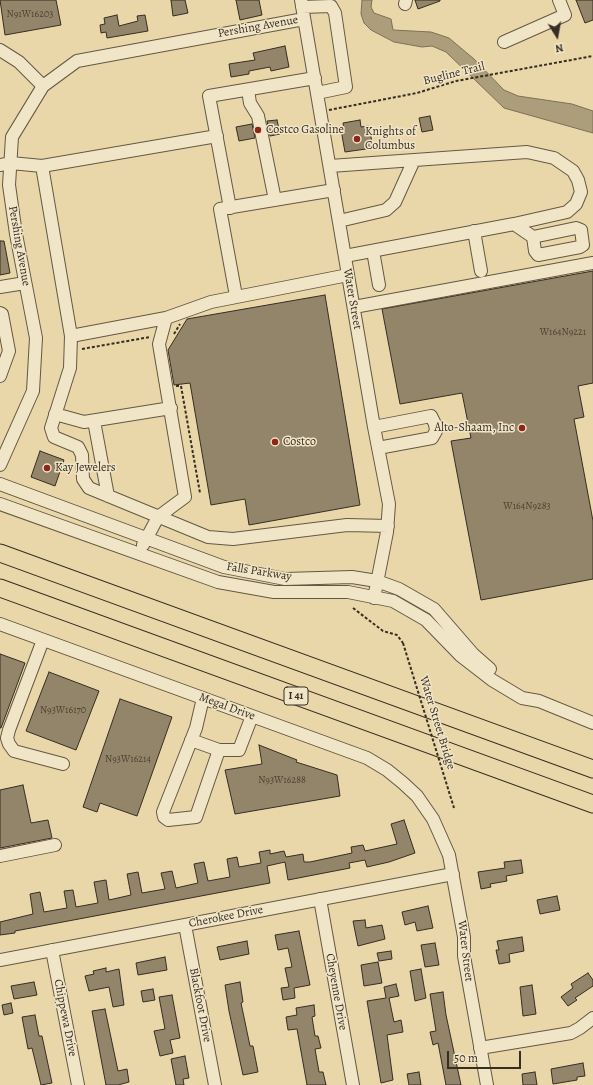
<!DOCTYPE html>
<html>
<head>
<meta charset="utf-8">
<style>
  body { margin:0 }
  #map { position:relative; width:593px; height:1085px; overflow:hidden; background:#e9d7a9; font-family:Alegreya,serif }
  canvas { display:block }
  .north { position:absolute; left:537px; top:16px; width:40px; height:40px; -webkit-text-stroke:3px #f1e5c7; paint-order:stroke; rotate:169deg; font-size:11px; font-weight:700; line-height:16px; text-align:center; color:#362d23 }
  .north::after { content:''; display:block; margin:auto; width:14px; height:18px; background:#362d23; clip-path:polygon(50% 0,100% 100%,50% 72%,0 100%) }
  .scale { position:absolute; left:447px; top:1051px; width:74px; height:18px; box-sizing:border-box; border:2px solid #362d23; border-top:0; padding-left:5px; font-size:12px; line-height:14px; white-space:nowrap; color:#362d23; -webkit-text-stroke:3px #f1e5c7; paint-order:stroke }
</style>
</head>
<body>
<div id="map">
<canvas width="593" height="1085"></canvas>
<div class="north">N</div>
<div class="scale">50 m</div>
</div>
<script>
const g = document.querySelector('canvas').getContext('2d');
g.lineJoin = 'round';
function paint(path, color) {
  g.fillStyle = color;
  g.fill(path, 'evenodd');
}
function toPath(rows) {
  const path = new Path2D();
  for (const r of rows) {
    path.moveTo(r[0], r[1]);
    for (let i = 2; i < r.length; i += 2) path.lineTo(r[i], r[i + 1]);
  }
  return path;
}
function stroke(path, color, width, dash) {
  g.strokeStyle = color;
  g.lineWidth = width;
  g.lineCap = dash ? 'butt' : 'round';
  g.setLineDash(dash || []);
  g.stroke(path);
}
function write(font, color, halo, rows, align = 'center') {
  g.font = font + ' Alegreya,serif';
  g.lineWidth = 3;
  g.setLineDash([]);
  g.textBaseline = 'middle';
  g.strokeStyle = halo;
  g.fillStyle = color;
  for (const [text, x, y, turn = 0] of rows) {
    g.save();
    g.translate(x, y);
    g.rotate((+turn || 0) * Math.PI / 180);
    g.textAlign = isNaN(turn) ? turn : align;
    if (halo) g.strokeText(text, 0, 0);
    g.fillText(text, 0, 0);
    g.restore();
  }
}
const water = toPath([
  [362,0,372,0,371,7,374,13,391,19,393,30,431,32,449,38,474,59,504,90,518,96,572,104,593,111,593,133,504,108,446,52,432,46,422,47,394,42,371,30,364,23,361,14,362,0]
]);
const building = toPath([
  [0,0,56,0,61,25,5,35,0,0],
  [171,0,185,0,188,13,173,16,171,0],
  [236,0,259,0,262,15,240,20,236,0],
  [415,0,440,0,440,1,418,9,415,0],
  [576,0,593,0,593,20,585,23,576,0],
  [117,15,119,26,138,21,137,16,145,15,148,31,107,38,106,32,101,33,100,25,105,24,104,18,117,15],
  [285,46,289,67,271,71,270,67,249,71,249,74,231,77,229,64,255,60,253,53,285,46],
  [430,116,433,130,422,132,419,118,430,116],
  [277,120,280,134,270,136,267,121,277,120],
  [360,120,361,127,369,126,373,148,345,152,341,130,344,129,343,123,360,120],
  [252,124,255,138,239,141,236,127,252,124],
  [0,241,4,241,10,273,0,275,0,241],
  [593,271,593,383,578,386,584,417,574,419,593,521,593,579,481,600,451,441,471,438,462,393,400,404,382,309,593,271],
  [325,295,360,505,249,525,245,499,211,505,190,383,174,385,168,350,187,319,325,295],
  [40,451,64,460,55,486,31,477,40,451],
  [0,654,25,663,1,728,0,728,0,654],
  [49,672,99,691,76,750,26,731,49,672],
  [120,699,172,717,137,816,100,803,97,812,83,807,120,699],
  [259,745,297,760,296,762,337,775,340,796,235,814,225,770,262,764,259,745],
  [23,785,31,823,48,820,52,838,0,848,0,790,23,785],
  [404,820,415,853,389,862,367,867,365,860,349,863,350,868,288,880,285,862,267,866,270,883,15,931,15,933,0,935,0,922,33,914,30,894,40,892,44,912,67,908,64,891,73,890,76,907,98,903,94,882,106,880,109,900,131,895,127,874,138,872,142,893,165,889,161,873,172,871,176,888,198,883,194,864,204,862,208,881,230,877,227,859,237,857,239,867,261,863,259,852,270,850,270,854,284,851,286,857,303,854,304,862,310,862,352,853,351,847,363,845,365,851,397,844,391,824,404,820],
  [521,860,523,873,506,876,507,881,490,884,491,887,481,889,478,872,505,868,504,862,521,860],
  [557,896,560,910,540,914,537,900,557,896],
  [428,906,433,928,417,931,415,922,405,925,402,912,428,906],
  [365,920,366,928,382,925,385,939,358,946,353,921,365,920],
  [299,931,310,985,294,988,295,998,283,1000,281,988,289,987,285,968,292,967,288,948,278,950,275,935,299,931],
  [522,937,524,951,509,954,510,962,499,964,496,950,499,950,497,941,522,937],
  [247,941,249,954,220,960,217,947,247,941],
  [435,943,439,965,425,967,421,945,435,943],
  [391,951,392,959,379,961,377,953,391,951],
  [165,957,167,970,138,975,136,963,165,957],
  [378,962,382,983,364,986,361,965,378,962],
  [106,968,106,972,119,969,124,1005,113,1007,109,987,89,991,85,976,94,974,93,971,106,968],
  [421,969,426,998,415,1001,410,971,421,969],
  [588,973,593,980,593,986,575,998,577,1000,568,1006,561,997,573,988,571,984,588,973],
  [34,982,37,995,14,999,11,986,34,982],
  [240,982,243,1002,241,1003,250,1046,253,1046,258,1072,243,1075,229,1011,225,985,240,982],
  [396,984,399,996,389,998,394,1022,401,1020,403,1032,387,1035,393,1080,381,1083,367,1001,386,998,384,987,396,984],
  [532,985,536,1014,523,1016,520,987,532,985],
  [153,989,155,1000,143,1002,141,991,153,989],
  [443,992,446,1015,461,1085,446,1085,438,1043,433,1045,430,1032,436,1031,430,994,443,992],
  [172,995,180,1038,170,1040,173,1053,160,1056,154,1031,165,1029,159,997,172,995],
  [11,1003,13,1013,4,1015,2,1005,11,1003],
  [314,1005,315,1016,312,1017,315,1036,318,1036,321,1048,315,1049,319,1072,323,1072,326,1085,307,1085,297,1029,288,1030,286,1017,297,1015,296,1008,314,1005],
  [105,1009,118,1071,127,1069,129,1082,118,1085,106,1085,92,1011,105,1009],
  [35,1015,39,1036,42,1036,52,1083,41,1085,32,1048,28,1049,22,1017,35,1015],
  [185,1056,189,1078,183,1079,184,1085,176,1085,171,1059,185,1056],
  [583,1063,585,1076,577,1077,577,1080,553,1084,551,1069,583,1063],
  [419,1072,421,1085,409,1085,407,1074,419,1072],
  [535,1072,537,1085,523,1085,522,1074,535,1072]
]);
const path = toPath([
  [329,110,417,93,456,81,593,56],
  [174,334,180,324],
  [82,349,150,337],
  [176,386,181,386,200,493],
  [353,608,383,631,397,635,403,643]
]);
const minor = toPath([
  [301,0,374,427,389,504,387,532,374,598],
  [405,4,406,0],
  [302,7,331,6,335,13,346,87,317,93],
  [504,42,565,15,559,0],
  [0,50,19,62,43,86],
  [248,90,250,103,258,116,275,200],
  [0,165,11,163,42,166,217,136],
  [42,166,71,336,70,368,51,428,54,437,78,447,82,455,83,479,89,488,208,537,233,539,347,525,388,526],
  [330,166,527,152,554,158,573,171,578,180,581,192,576,204,567,212,514,224],
  [230,208,209,96,315,78],
  [339,221,386,210,395,202,414,160],
  [474,231,481,271],
  [373,251,379,285],
  [345,256,514,224,533,237,535,251,538,255,580,247,583,245,581,230,576,228,533,237],
  [0,287,25,283],
  [236,296,220,209,334,190],
  [354,307,593,263],
  [0,313,2,314,9,351,0,376],
  [71,336,166,318,211,302,348,275],
  [55,414,84,422,171,408],
  [94,421,108,496],
  [374,427,431,416,435,424,436,431,432,438,378,448],
  [0,465,33,391,36,338,16,234,9,185,12,137,43,86,77,61,304,19],
  [0,484,224,567,285,579,352,577,377,581,399,589,434,609,473,654,490,669],
  [0,504,218,582,274,592,348,592,393,601,426,620,461,656,492,680,522,698,539,701,593,723],
  [143,545,158,517,185,497,159,344,166,318],
  [0,624,367,758,387,770,403,783,417,796,433,819,449,855,464,937,464,956,487,1085],
  [43,640,9,730,7,738,9,744,14,751,63,764],
  [203,698,196,728,163,812,164,817,168,820,196,817,219,750,239,750,252,716],
  [191,740,219,750],
  [0,856,55,845],
  [320,899,353,1085],
  [185,925,215,1085],
  [52,950,78,1085],
  [0,960,453,874],
  [480,1048,571,1033,580,1028,593,1018]
]);
const highway = toPath([
  [0,553,593,769],
  [0,588,593,804]
]);
const pathBridge = toPath([
  [403,643,454,808]
]);
const markers = [
  [258,130,4,"#8f2418"],
  [357,139,4,"#8f2418"],
  [522,428,4,"#8f2418"],
  [275,442,4,"#8f2418"],
  [47,468,4,"#8f2418"]
];
const numberNames = [
  ["N91W16203",30,15],
  ["W164N9221",563,333],
  ["W164N9283",527,507],
  ["N93W16170",63,711],
  ["N93W16214",128,760],
  ["N93W16288",282,781]
];
const shields = [
  [296,696,24]
];
const shieldNames = [
  ["I 41",296,696]
];
const streetNames = [
  ["Pershing Avenue",258,27,-10],
  ["Bugline Trail",454,74,-14],
  ["Pershing Avenue",19,246,80],
  ["Water Street",352,299,80],
  ["Falls Parkway",259,572,9],
  ["Megal Drive",227,707,20],
  ["Water Street Bridge",437,723,73],
  ["Cherokee Drive",226,917,-11],
  ["Water Street",465,951,83],
  ["Cheyenne Drive",336,992,80],
  ["Blackfoot Drive",200,1005,79],
  ["Chippewa Drive",65,1018,79]
];
const poiNames = [
  ["Costco Gasoline",266,130],
  ["Knights of",365,132],
  ["Columbus",365,146],
  ["Alto-Shaam, Inc",514,428,"right"],
  ["Costco",283,442],
  ["Kay Jewelers",55,468]
];
paint(water, '#ac9d7b');
stroke(water, '#7d7058', 1);
paint(building, '#938569');
stroke(building, '#362d23', 1);
stroke(minor, '#635844', 14);
stroke(highway, '#362d23', 19);
stroke(path, '#362d23', 2, [3, 2]);
stroke(minor, '#f1e5c7', 12);
stroke(highway, '#e9d7a9', 17);
stroke(pathBridge, '#362d23', 2, [3, 2]);
for (const [x, y, r, color] of markers) {
  const dot = new Path2D();
  dot.arc(x, y, r, 0, 2 * Math.PI);
  g.fillStyle = color;
  g.fill(dot);
  stroke(dot, '#f1e5c7', 1.5);
}
write('10px', '#4d4334', null, numberNames);
for (const [x, y, w] of shields) {
  const box = new Path2D();
  box.roundRect(x - w / 2, y - 9, w, 18, 3);
  g.fillStyle = '#f1e5c7';
  g.fill(box);
  stroke(box, '#362d23', 1);
}
write('bold 11px', '#362d23', null, shieldNames);
write('12px', '#362d23', '#f1e5c7', streetNames);
write('12px', '#362d23', '#f1e5c7', poiNames, 'left');
</script>
</body>
</html>
